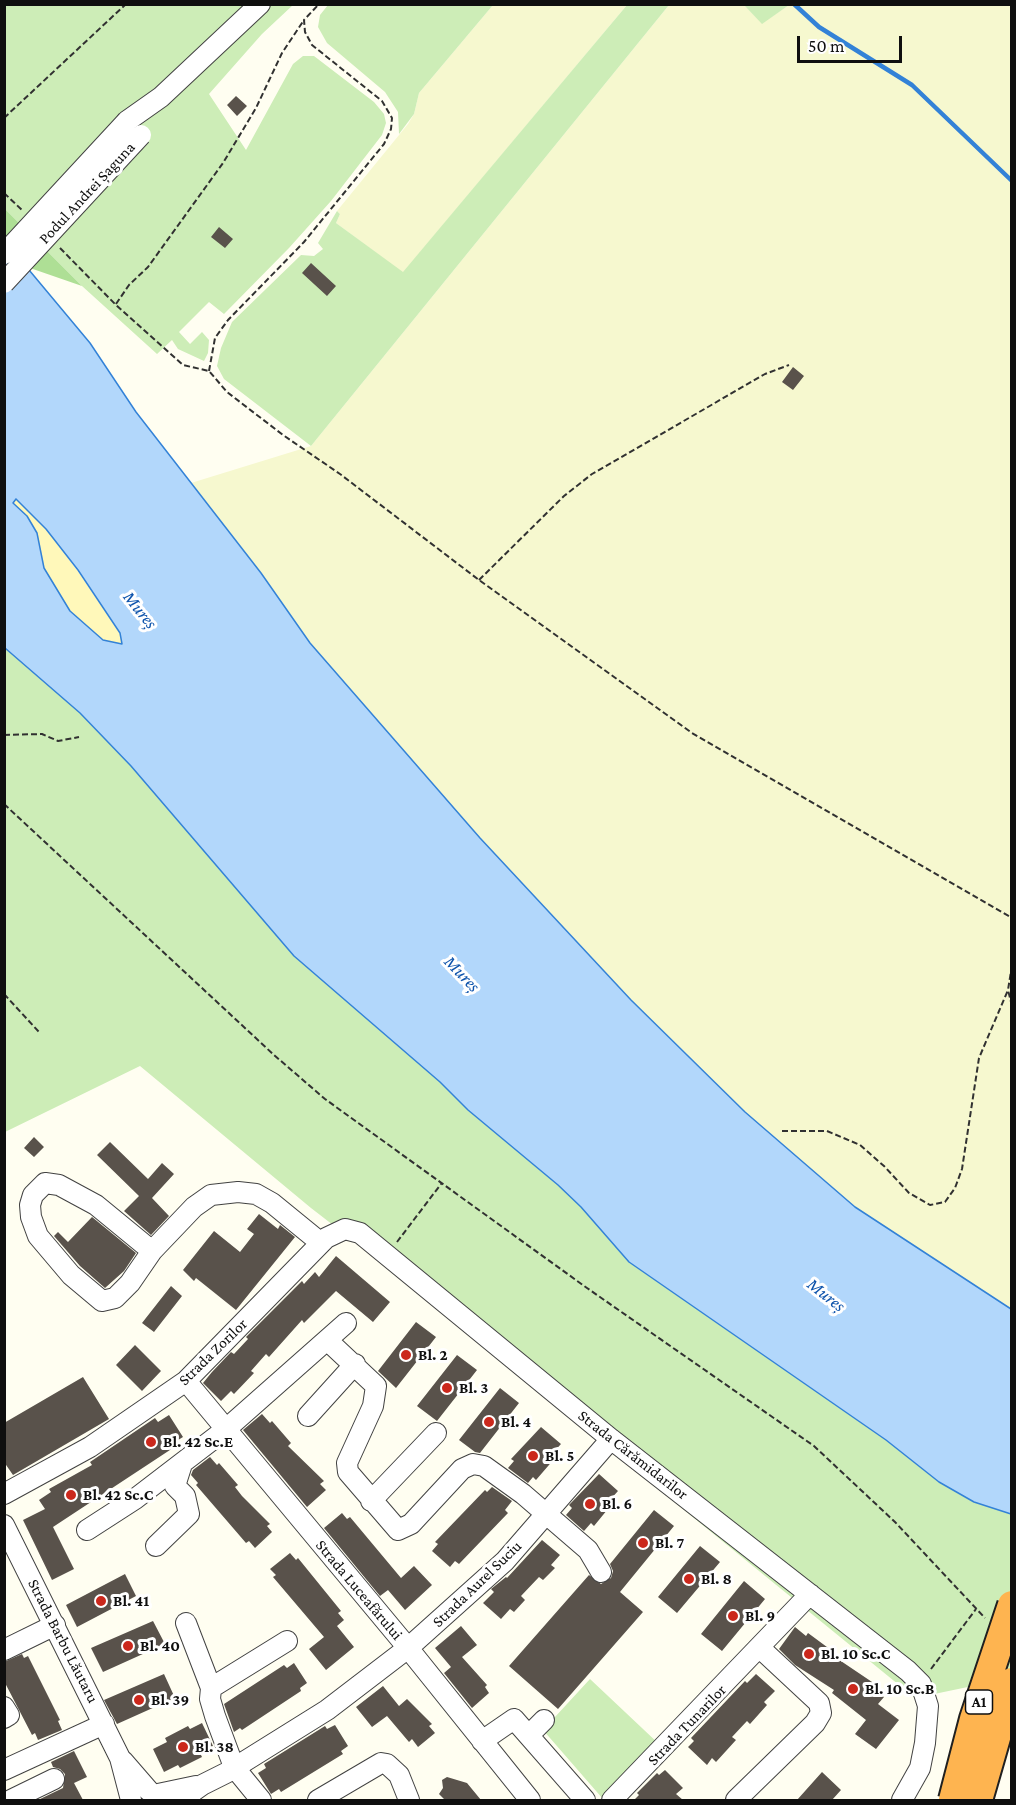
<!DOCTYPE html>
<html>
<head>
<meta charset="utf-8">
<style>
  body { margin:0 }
  #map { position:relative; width:1016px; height:1805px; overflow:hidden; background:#fffef1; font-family:"Crimson Pro",serif }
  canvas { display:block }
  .frame { position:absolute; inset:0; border:6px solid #0f0f0f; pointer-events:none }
  .scale { position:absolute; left:797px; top:36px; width:105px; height:27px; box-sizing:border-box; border:3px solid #0f0f0f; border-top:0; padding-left:8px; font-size:18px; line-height:21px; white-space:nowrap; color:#0f0f0f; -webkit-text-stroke:4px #fff; paint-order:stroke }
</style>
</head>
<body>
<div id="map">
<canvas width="1016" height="1805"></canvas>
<div class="frame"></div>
<div class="scale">50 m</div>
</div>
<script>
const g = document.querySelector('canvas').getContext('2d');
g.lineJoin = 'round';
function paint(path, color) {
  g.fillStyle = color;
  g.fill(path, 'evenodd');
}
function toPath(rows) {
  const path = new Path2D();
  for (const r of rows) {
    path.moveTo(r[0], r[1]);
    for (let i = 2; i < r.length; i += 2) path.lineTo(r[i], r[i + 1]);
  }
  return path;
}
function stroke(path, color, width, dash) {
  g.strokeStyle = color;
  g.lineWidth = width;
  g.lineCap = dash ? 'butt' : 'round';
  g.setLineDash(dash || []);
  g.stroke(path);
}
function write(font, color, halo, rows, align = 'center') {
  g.font = font + ' "Crimson Pro",serif';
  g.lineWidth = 6;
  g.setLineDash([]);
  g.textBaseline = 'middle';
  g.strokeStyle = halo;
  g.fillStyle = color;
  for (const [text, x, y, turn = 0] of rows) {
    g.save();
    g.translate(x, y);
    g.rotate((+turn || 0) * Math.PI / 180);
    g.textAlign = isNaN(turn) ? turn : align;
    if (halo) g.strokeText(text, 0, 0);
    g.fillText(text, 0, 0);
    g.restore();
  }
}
const farmland = toPath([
  [493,5,627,5,403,273,336,223,340,214,337,211,408,124,414,114,419,93],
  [669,5,744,5,762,23,789,5,1011,5,1011,1309,855,1207,745,1112,631,1000,480,838,310,643,261,573,191,483,311,446]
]);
const green = toPath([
  [4,5,293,5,262,34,209,94,246,150,293,64,303,56,314,56,374,102,384,114,386,123,382,135,331,201,289,248,224,314,209,302,179,332,190,344,202,332,209,340,208,353,204,361,178,349,172,340,157,354,82,286,5,209],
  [328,5,328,4,493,5,419,93,414,114,399,134,398,112,385,92,327,43,318,27,320,15],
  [627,5,669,5,311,446,224,379,217,366,221,348,232,322,301,255,314,256,323,249,318,243,337,211,340,214,336,223,403,272],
  [744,5,789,5,762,24],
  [5,648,80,713,131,766,294,956,440,1082,468,1110,558,1185,581,1207,629,1262,886,1440,939,1482,974,1502,1011,1514,1011,1678,915,1698,355,1242,311,1208,140,1066,5,1132],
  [590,1679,660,1745,603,1799,543,1730]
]);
const forest = toPath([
  [5,209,82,286,30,268,5,240]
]);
const sand = toPath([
  [16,499,46,529,77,570,120,633,122,644,103,641,70,611,44,568,37,533,27,516,13,502]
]);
const water = toPath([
  [4,240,90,343,136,412,261,573,310,643,480,838,631,1000,745,1112,855,1207,1011,1309,1011,1514,974,1502,939,1482,886,1440,629,1262,581,1207,558,1185,468,1110,440,1082,294,956,131,766,80,713,5,648,4,240],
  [16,499,46,529,78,570,120,633,122,644,103,640,70,611,44,568,37,533,27,516,13,503,16,499]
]);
const stream = toPath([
  [794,4,819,27,912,85,1012,181]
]);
const building = toPath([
  [236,96,247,106,237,116,227,105],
  [219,227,233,239,225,248,211,237],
  [311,263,336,286,327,296,302,273],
  [793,367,804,376,793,390,782,382],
  [34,1137,44,1147,34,1157,24,1148],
  [110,1142,148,1179,162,1163,174,1174,152,1198,169,1216,151,1235,124,1211,139,1196,97,1155],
  [259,1214,278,1229,280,1225,295,1237,236,1310,196,1278,194,1281,183,1270,214,1231,240,1252,254,1234,247,1229],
  [92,1217,136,1253,124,1271,105,1288,80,1266,54,1236,58,1232,68,1242],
  [336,1256,390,1302,373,1322,336,1291,304,1323,302,1320,269,1357,266,1354,251,1371,254,1373,234,1394,231,1391,221,1401,203,1383,212,1372,231,1352,234,1354,248,1339,246,1337,302,1281,304,1284,315,1272,319,1277],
  [171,1286,182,1296,154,1332,142,1323],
  [416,1322,436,1337,396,1388,378,1371],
  [135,1345,161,1371,142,1391,116,1365],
  [457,1355,477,1370,437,1421,417,1406],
  [83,1377,109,1419,13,1475,4,1462,4,1423],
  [500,1388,519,1403,480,1453,475,1452,459,1440],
  [262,1414,270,1423,272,1421,291,1443,288,1446,324,1481,320,1484,326,1490,307,1507,243,1430],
  [169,1415,183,1437,170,1445,173,1448,53,1527,74,1569,52,1580,23,1520,45,1509,39,1500,51,1492,49,1489,92,1465,90,1462,155,1418,158,1422],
  [541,1427,561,1444,551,1455,555,1458,536,1480,533,1477,528,1483,508,1468,514,1461,511,1459],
  [210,1457,217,1465,219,1463,238,1485,235,1487,242,1496,270,1524,267,1526,272,1532,255,1548,249,1541,246,1543,196,1485,198,1483,191,1475,193,1470],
  [599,1474,618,1491,609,1501,612,1504,594,1526,591,1523,584,1531,566,1515,572,1508,569,1505],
  [492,1487,512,1501,505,1510,508,1513,459,1564,455,1561,450,1567,432,1551,438,1544,435,1542,485,1490,487,1492],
  [654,1510,674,1526,620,1592,643,1612,558,1709,509,1666,589,1575,601,1584,611,1578,613,1571,610,1564],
  [342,1513,347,1519,350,1517,401,1578,414,1566,432,1585,405,1610,388,1590,380,1596,324,1528],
  [542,1540,560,1555,551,1565,555,1568,543,1580,539,1577,521,1596,525,1600,514,1612,510,1609,501,1619,483,1603,494,1592,491,1589,506,1577,507,1578],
  [700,1546,720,1562,677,1613,658,1597],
  [290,1553,296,1560,298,1558,341,1611,338,1613,344,1620,337,1626,354,1647,326,1670,309,1649,324,1637,273,1577,276,1575,270,1569],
  [125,1574,136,1596,77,1627,66,1605],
  [744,1581,765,1599,722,1651,701,1634],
  [153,1621,165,1644,103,1672,91,1648],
  [461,1626,477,1645,462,1657,487,1685,485,1687,489,1693,472,1708,444,1673,451,1667,435,1648],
  [795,1627,806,1636,808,1633,831,1650,829,1653,875,1684,872,1688,884,1697,878,1704,899,1720,876,1749,855,1734,866,1720,832,1693,834,1690,795,1665,779,1649],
  [22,1654,24,1658,28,1656,60,1720,58,1721,62,1730,38,1740,35,1733,32,1735,4,1681,4,1662],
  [294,1663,307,1683,300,1688,301,1691,242,1730,240,1728,234,1732,224,1704,284,1665,287,1668],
  [164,1674,175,1698,117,1724,104,1700],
  [756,1674,775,1691,764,1702,767,1705,750,1724,747,1721,732,1737,736,1740,716,1762,712,1758,707,1765,688,1747,694,1741,691,1738,745,1681,747,1683],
  [383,1686,399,1706,407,1699,432,1724,429,1726,435,1733,418,1747,412,1739,409,1742,387,1716,372,1727,356,1707],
  [202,1723,213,1746,200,1753,202,1757,180,1768,178,1765,164,1772,153,1749,167,1742,165,1738,188,1726,190,1729],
  [335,1725,348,1746,341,1751,343,1754,281,1792,279,1789,271,1794,258,1773,266,1768,264,1764,325,1726,327,1729],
  [74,1751,87,1777,74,1783,83,1800,38,1800,63,1788,65,1774,60,1769,53,1767,51,1762],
  [665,1770,683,1788,676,1794,683,1800,634,1800,639,1795,637,1793,657,1773,659,1775],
  [822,1772,841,1790,832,1800,797,1800],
  [447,1777,467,1783,481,1800,445,1800,439,1794,443,1788,442,1780]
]);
const path = toPath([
  [4,118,126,4],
  [4,193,22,210],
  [60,248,116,305,183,365,209,371,227,392,283,435,340,474,479,580,692,733,1012,918],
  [116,304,129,285,148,267,223,163,256,108,282,53,304,20],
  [209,371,215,338,228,320,304,242,384,144,391,129,392,118,382,101,312,45,305,32,304,20,319,4],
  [479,580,564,496,592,474,765,374,789,365],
  [4,735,42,734,58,741,79,737],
  [4,804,274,1055,325,1099,587,1288,814,1446,895,1522,985,1618],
  [1012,965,1008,990,1012,1006],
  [4,994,39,1032],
  [782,1131,827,1131,860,1145,884,1166,909,1193,930,1205,945,1202,955,1188,962,1169,979,1058,1008,990],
  [397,1242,441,1184],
  [931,1669,976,1609],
  [1011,1800,1012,1799]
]);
const minor = toPath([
  [127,121,161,97,260,4],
  [152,1251,96,1205,59,1185,45,1183,33,1195,30,1205,31,1217,38,1236,71,1275,102,1301,115,1298,130,1283,152,1251,194,1207,211,1195,238,1192,256,1194,272,1203,321,1243],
  [327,1340,376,1386,373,1406,347,1463,348,1472,398,1530,411,1524,462,1469,473,1464,484,1466,523,1494,588,1550,601,1572],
  [186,1381,408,1648,530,1800],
  [308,1416,355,1364],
  [4,1494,90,1447,186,1381,326,1238,345,1229,360,1233,611,1439,908,1671,921,1684,928,1706,925,1743,920,1768,902,1800],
  [371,1501,436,1433],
  [4,1525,120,1758,131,1800],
  [87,1530,135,1499,225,1430,346,1323],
  [156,1546,189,1514,185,1496,175,1486,182,1464],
  [186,1623,211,1688],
  [4,1650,55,1625],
  [4,1707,9,1715,4,1718],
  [529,1735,544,1720],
  [482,1741,514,1719,585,1800],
  [123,1761,149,1791],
  [4,1770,104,1724],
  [158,1794,196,1786],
  [11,1800,54,1779],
  [181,1800,202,1785,226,1773,327,1710,408,1648,505,1561,611,1439],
  [261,1800,234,1767,215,1716,210,1699,211,1688,287,1641],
  [318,1800,381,1763,387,1764,399,1775,409,1800],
  [612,1800,810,1594],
  [736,1800,815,1723,821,1713,819,1703,760,1648]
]);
const minorBridge = toPath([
  [4,254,127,121],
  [4,283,141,135]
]);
const highwayBridge = toPath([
  [953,1800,974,1719,1012,1605],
  [978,1800,1012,1682]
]);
const markers = [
  [406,1355,6,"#cb281c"],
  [447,1388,6,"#cb281c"],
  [489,1422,6,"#cb281c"],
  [151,1442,6,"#cb281c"],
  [533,1456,6,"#cb281c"],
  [71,1495,6,"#cb281c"],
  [590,1504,6,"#cb281c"],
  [643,1543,6,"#cb281c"],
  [689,1579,6,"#cb281c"],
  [101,1601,6,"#cb281c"],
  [733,1616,6,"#cb281c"],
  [128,1646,6,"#cb281c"],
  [809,1654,6,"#cb281c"],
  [853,1689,6,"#cb281c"],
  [139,1700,6,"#cb281c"],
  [183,1747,6,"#cb281c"]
];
const shields = [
  [979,1702,27]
];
const shieldNames = [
  ["A1",979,1702]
];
const streetNames = [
  ["Podul Andrei Șaguna",87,193,-47],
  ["Strada Zorilor",213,1352,-44],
  ["Strada Cărămidarilor",633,1455,38],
  ["Strada Aurel Suciu",477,1584,-44],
  ["Strada Luceafărului",359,1590,50],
  ["Strada Barbu Lăutaru",63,1641,63],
  ["Strada Tunarilor",687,1725,-46]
];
const poiNames = [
  ["Bl. 2",418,1355],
  ["Bl. 3",459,1388],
  ["Bl. 4",501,1422],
  ["Bl. 42 Sc.E",163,1442],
  ["Bl. 5",545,1456],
  ["Bl. 42 Sc.C",83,1495],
  ["Bl. 6",602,1504],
  ["Bl. 7",655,1543],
  ["Bl. 8",701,1579],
  ["Bl. 41",113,1601],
  ["Bl. 9",745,1616],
  ["Bl. 40",140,1646],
  ["Bl. 10 Sc.C",821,1654],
  ["Bl. 10 Sc.B",865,1689],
  ["Bl. 39",151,1700],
  ["Bl. 38",195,1747]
];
const waterNames = [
  ["Mureș",140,610,51],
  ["Mureș",462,974,46],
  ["Mureș",826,1295,38]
];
paint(farmland, '#f6f8cf');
paint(green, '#cdedb7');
paint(forest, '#aedf95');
paint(sand, '#fff8ba');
paint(water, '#b2d7fb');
stroke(water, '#3382d7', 1.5);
stroke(stream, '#3382d7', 4.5);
paint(building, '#59524b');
stroke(minor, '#424242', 22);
stroke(path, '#313131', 2, [6, 3]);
stroke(minor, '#fff', 20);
stroke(minorBridge, '#424242', 22, []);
stroke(highwayBridge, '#202020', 32, []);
stroke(minorBridge, '#fff', 20);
stroke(highwayBridge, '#feb450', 28);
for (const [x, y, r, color] of markers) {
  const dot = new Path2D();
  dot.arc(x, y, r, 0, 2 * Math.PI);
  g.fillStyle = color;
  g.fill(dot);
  stroke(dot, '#fff', 2);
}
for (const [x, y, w] of shields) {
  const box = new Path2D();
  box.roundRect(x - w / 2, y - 12, w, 24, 4.5);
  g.fillStyle = '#fff';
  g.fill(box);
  stroke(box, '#0f0f0f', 1.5);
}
write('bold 15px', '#0f0f0f', null, shieldNames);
write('16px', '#0f0f0f', '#fff', streetNames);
write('bold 16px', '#0f0f0f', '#fff', poiNames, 'left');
write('italic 18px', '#0e54ac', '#fff', waterNames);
</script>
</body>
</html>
